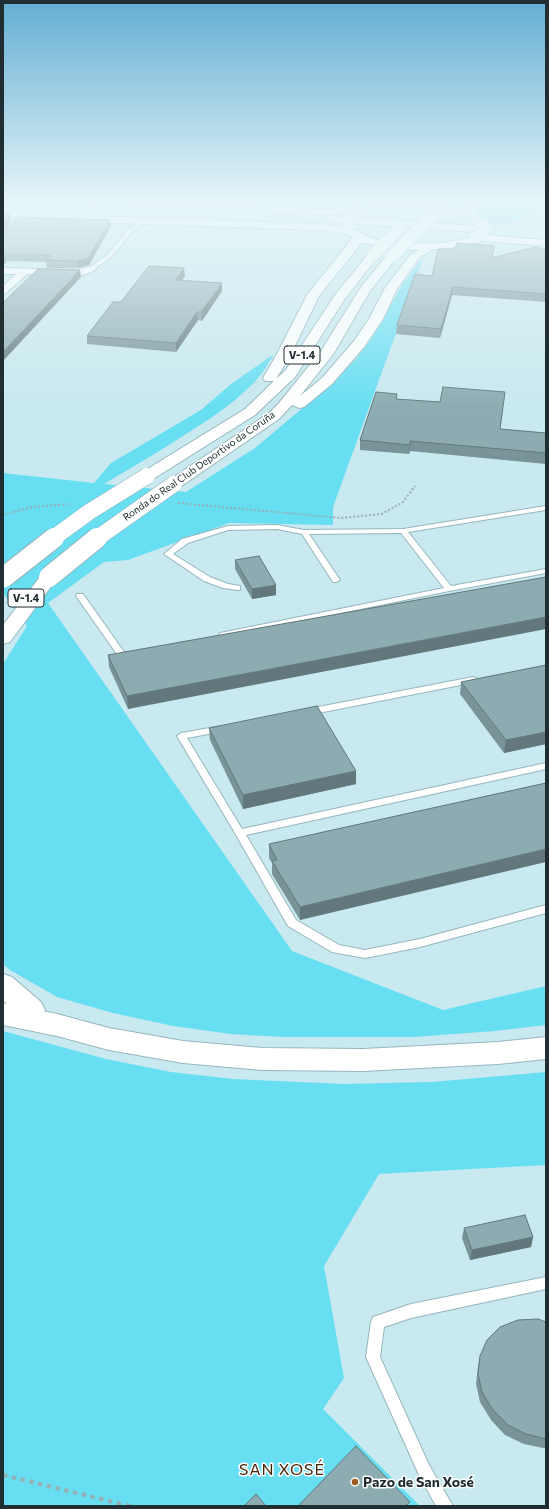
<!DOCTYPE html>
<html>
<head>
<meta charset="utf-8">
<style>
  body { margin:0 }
  #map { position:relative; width:549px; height:1509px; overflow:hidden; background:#c7e9ef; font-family:Commissioner,sans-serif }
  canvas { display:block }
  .frame { position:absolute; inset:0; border:4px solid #212e31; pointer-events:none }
</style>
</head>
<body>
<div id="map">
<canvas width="549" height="1509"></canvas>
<div class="frame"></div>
</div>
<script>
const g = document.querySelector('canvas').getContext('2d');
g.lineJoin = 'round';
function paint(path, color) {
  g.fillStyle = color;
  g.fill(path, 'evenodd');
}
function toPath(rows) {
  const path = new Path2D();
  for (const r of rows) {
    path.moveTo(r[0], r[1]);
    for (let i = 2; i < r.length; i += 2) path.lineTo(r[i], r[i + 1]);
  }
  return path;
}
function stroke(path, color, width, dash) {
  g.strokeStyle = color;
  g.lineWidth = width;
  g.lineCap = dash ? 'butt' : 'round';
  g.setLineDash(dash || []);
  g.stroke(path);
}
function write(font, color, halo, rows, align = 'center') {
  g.font = font + ' Commissioner,sans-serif';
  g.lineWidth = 3;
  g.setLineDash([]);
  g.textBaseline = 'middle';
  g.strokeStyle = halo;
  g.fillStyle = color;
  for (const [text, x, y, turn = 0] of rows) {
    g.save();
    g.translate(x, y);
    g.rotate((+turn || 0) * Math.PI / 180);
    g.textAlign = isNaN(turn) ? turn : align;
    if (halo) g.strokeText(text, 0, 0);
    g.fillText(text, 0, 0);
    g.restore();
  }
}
const green = toPath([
  [486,199,546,199,546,209,507,224,489,221,479,216,478,213],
  [73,200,127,202,156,202,147,205,119,205],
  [424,256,333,507,333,525,229,523,128,560,104,562,48,603,292,951,443,1010,546,986,546,1025,495,1031,413,1037,282,1037,231,1034,173,1026,113,1013,57,997,10,970,3,964,3,664,27,626,3,593,3,473,94,483,111,463,201,410,231,384,274,354,265,369,254,383,234,401,211,418,161,450,104,484,186,492,255,448,330,385,357,358,374,335,403,283],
  [3,1031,106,1059,171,1072,233,1079,344,1084,432,1082,546,1072,546,1165,379,1174,324,1266,344,1378,323,1409,420,1506,3,1506]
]);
const pathFar1 = toPath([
  [178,503,341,518,382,514,403,502,415,486],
  [3,515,32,507,69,504]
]);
const path = toPath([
  [3,1475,130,1506]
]);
const service = toPath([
  [140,222,144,223,132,232,111,257,93,270,89,270,89,268,107,255,128,230,140,222],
  [546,506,546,510,408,532,451,586,546,569,546,573,449,591,223,637,220,637,219,635,220,633,444,588,401,533,309,534,340,580,336,582,333,582,302,534,277,529,228,530,188,543,173,554,210,577,228,584,240,586,240,590,237,590,223,588,204,581,164,554,182,539,228,526,277,525,304,530,403,529,546,506],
  [77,594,83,594,124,652,133,652,134,654,133,656,119,657,76,596,77,594],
  [473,677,476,678,477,680,476,682,308,715,304,712,308,709,473,677],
  [221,726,225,729,224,731,187,738,242,829,546,763,546,769,246,835,296,920,339,945,365,950,420,939,546,905,546,913,420,947,365,958,332,952,288,926,235,833,177,736,181,733,221,726],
  [546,1277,546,1289,411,1318,384,1327,380,1357,429,1465,453,1506,436,1506,419,1475,366,1357,371,1322,373,1317,411,1304,546,1277]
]);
const minor = toPath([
  [359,199,367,199,361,210,332,215,142,208,3,207,3,203,142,204,332,209,355,206,359,199],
  [91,266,94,267,96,269,94,271,79,276,27,274,6,293,3,294,3,286,16,274,3,274,3,268,78,270,91,266]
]);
const secondary = toPath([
  [3,1003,57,1014,109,1028,183,1041,262,1048,363,1049,498,1042,546,1037,546,1059,498,1064,363,1071,262,1070,183,1063,109,1050,57,1036,3,1025,3,1003]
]);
const primary = toPath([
  [397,203,435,204,472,213,479,216,488,227,493,228,495,230,489,233,332,222,327,219,332,216,477,226,471,220,464,217,435,210,382,210,358,216,353,213,354,211,382,204,397,203],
  [3,213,320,224,354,229,371,238,398,244,443,243,484,235,546,240,546,246,484,241,443,249,398,250,364,243,347,234,320,230,3,219,3,213]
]);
const trunk = toPath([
  [397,199,408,199,401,208,397,209,392,206,397,199],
  [469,199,479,199,473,215,468,218,463,215,469,199],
  [358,233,362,234,364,236,363,241,319,296,291,354,276,379,285,371,335,295,369,253,377,253,379,255,344,300,295,377,255,415,153,479,147,481,141,479,139,476,141,473,245,409,274,381,265,381,263,378,277,354,307,295,351,240,354,234,358,233],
  [430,244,434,245,436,247,419,258,397,289,383,319,364,347,332,384,304,407,299,408,292,405,279,419,180,487,174,489,168,487,166,484,168,481,269,413,279,403,321,351,361,287,387,255,395,255,397,257,370,291,334,353,300,396,322,378,354,341,369,319,385,288,411,254,430,244],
  [49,571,55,573,58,577,10,642,3,644,3,625,43,573,49,571],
  [3,974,12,977,41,1002,45,1010,41,1018,31,1021,21,1018,3,1000,3,974]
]);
const primaryBridge = toPath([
  [349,226,349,222,352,217],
  [476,237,482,232,483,226]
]);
const trunkBridgeFar2 = toPath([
  [373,255,400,228],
  [391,257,448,199]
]);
const trunkBridgeFar1 = toPath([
  [52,539,89,512,147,476],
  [96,539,174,484]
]);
const trunkBridge = toPath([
  [49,577,97,538],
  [3,578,54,538]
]);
const wall = toPath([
  [111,226,89,265,78,268,47,268,46,262,7,261,3,234],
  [546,250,546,302,452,295,440,338,396,334,397,325,493,258],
  [185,276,182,280,222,291,202,321,198,320,176,352,87,344,87,336,121,302],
  [397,399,500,429,546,433,546,464,410,451,409,454,360,450,360,440],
  [235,560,276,595,252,599,235,569],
  [546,577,128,709,109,667,108,655],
  [546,665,546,744,504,753,460,694,461,682],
  [209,728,356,771,356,784,243,809,210,740],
  [546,783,300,920,272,874,272,863,269,858,269,844],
  [464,1228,533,1237,531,1247,470,1260,462,1238],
  [546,1322,546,1448,543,1448,524,1444,505,1435,491,1420,480,1402,476,1384,478,1366,480,1356]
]);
const shadedWall = toPath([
  [10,214,11,221,3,233,3,225],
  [110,220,111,226,89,265,78,268,77,261],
  [6,254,7,261,3,266,3,258],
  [184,268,185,276,177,288,176,280],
  [80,270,81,277,3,361,3,352],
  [222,283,222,291,202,321,201,312],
  [453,287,452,295,440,338,441,329],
  [197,312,198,320,176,352,176,343],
  [410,441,410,451,409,454,410,445],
  [276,585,276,595,252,599,252,589],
  [546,617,546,629,128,709,127,696],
  [546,732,546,744,504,753,506,740],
  [356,771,356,784,243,809,243,795],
  [546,849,546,862,300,920,300,907],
  [533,1237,531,1247,470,1260,472,1250]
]);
const building = toPath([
  [3,214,10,214,3,225,3,214],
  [17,217,110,220,88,258,77,261,46,260,51,255,6,254,3,258,3,234,17,217],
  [457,243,494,246,492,258,535,247,546,250,546,294,453,287,441,329,397,325,415,274,432,276,438,249,455,249,457,243],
  [149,266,184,268,176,280,222,283,201,312,197,312,176,343,87,336,113,302,121,302,149,266],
  [38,269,80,270,3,352,3,303,38,269],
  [443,387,505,392,500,429,546,433,546,453,410,441,410,445,360,440,376,392,397,394,396,399,440,402,443,387],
  [259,556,276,585,252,589,235,560,259,556],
  [546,577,546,617,127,696,108,655,546,577],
  [546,665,546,732,506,740,461,682,546,665],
  [317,706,356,771,243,795,209,728,317,706],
  [546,783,546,849,300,907,272,861,277,860,269,844,546,783],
  [525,1215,533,1237,472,1250,464,1228,525,1215],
  [538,1319,546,1322,546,1439,526,1434,508,1425,493,1410,482,1392,478,1374,480,1356,487,1340,500,1327,518,1320,538,1319],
  [356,1446,410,1502,406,1506,298,1506,356,1446],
  [256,1494,266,1506,244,1506,256,1494]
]);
const markers = [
  [355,1482,4,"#9b5d23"]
];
const farStreetnames = [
  ["Ronda do Real Club Deportivo da Coruña",199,466,-35]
];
const shields = [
  [302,355,36],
  [26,598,36]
];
const shieldNames = [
  ["V-1.4",302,355],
  ["V-1.4",26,598]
];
const nearPoinames = [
  ["Pazo de San Xosé",363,1482]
];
const nearNeighbourhoodnames = [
  ["SAN XOSÉ",282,1470]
];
paint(green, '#67def2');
stroke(service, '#96b6bc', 2);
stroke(minor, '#96b6bc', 2);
stroke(secondary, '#96b6bc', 2);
stroke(primary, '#96b6bc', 2);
stroke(trunk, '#96b6bc', 2);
stroke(pathFar1, '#95b1b6', 2, [2, 2]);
stroke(path, '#95b1b6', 4, [4.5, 4.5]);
paint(service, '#fff');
paint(minor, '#fff');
paint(secondary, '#fff');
paint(primary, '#fff');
paint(trunk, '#fff');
stroke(primaryBridge, '#96b6bc', 13, []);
stroke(trunkBridgeFar2, '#96b6bc', 13, []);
stroke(trunkBridgeFar1, '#96b6bc', 17, []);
stroke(trunkBridge, '#96b6bc', 22, []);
stroke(primaryBridge, '#fff', 12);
stroke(trunkBridgeFar2, '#fff', 12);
stroke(trunkBridgeFar1, '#fff', 16);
stroke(trunkBridge, '#fff', 20);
paint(wall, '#789499');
paint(shadedWall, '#62787d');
paint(building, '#8cacb2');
stroke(building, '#62787d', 1);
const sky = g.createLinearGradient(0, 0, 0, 410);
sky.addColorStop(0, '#63aed3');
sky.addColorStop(0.49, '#e6f5f8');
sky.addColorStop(1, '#e6f5f800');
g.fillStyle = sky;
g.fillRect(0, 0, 549, 410);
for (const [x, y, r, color] of markers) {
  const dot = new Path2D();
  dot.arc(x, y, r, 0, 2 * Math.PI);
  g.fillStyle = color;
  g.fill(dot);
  stroke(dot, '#fff', 1.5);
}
write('10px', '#212e31', '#fff', farStreetnames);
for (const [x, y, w] of shields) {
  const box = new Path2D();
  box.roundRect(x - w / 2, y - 9, w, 18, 3);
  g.fillStyle = '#fff';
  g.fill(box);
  stroke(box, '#212e31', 1);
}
write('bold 11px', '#212e31', null, shieldNames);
write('bold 14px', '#212e31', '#fff', nearPoinames, 'left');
g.letterSpacing = '1px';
write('16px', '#46280c', '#fff', nearNeighbourhoodnames);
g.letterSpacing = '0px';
</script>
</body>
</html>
